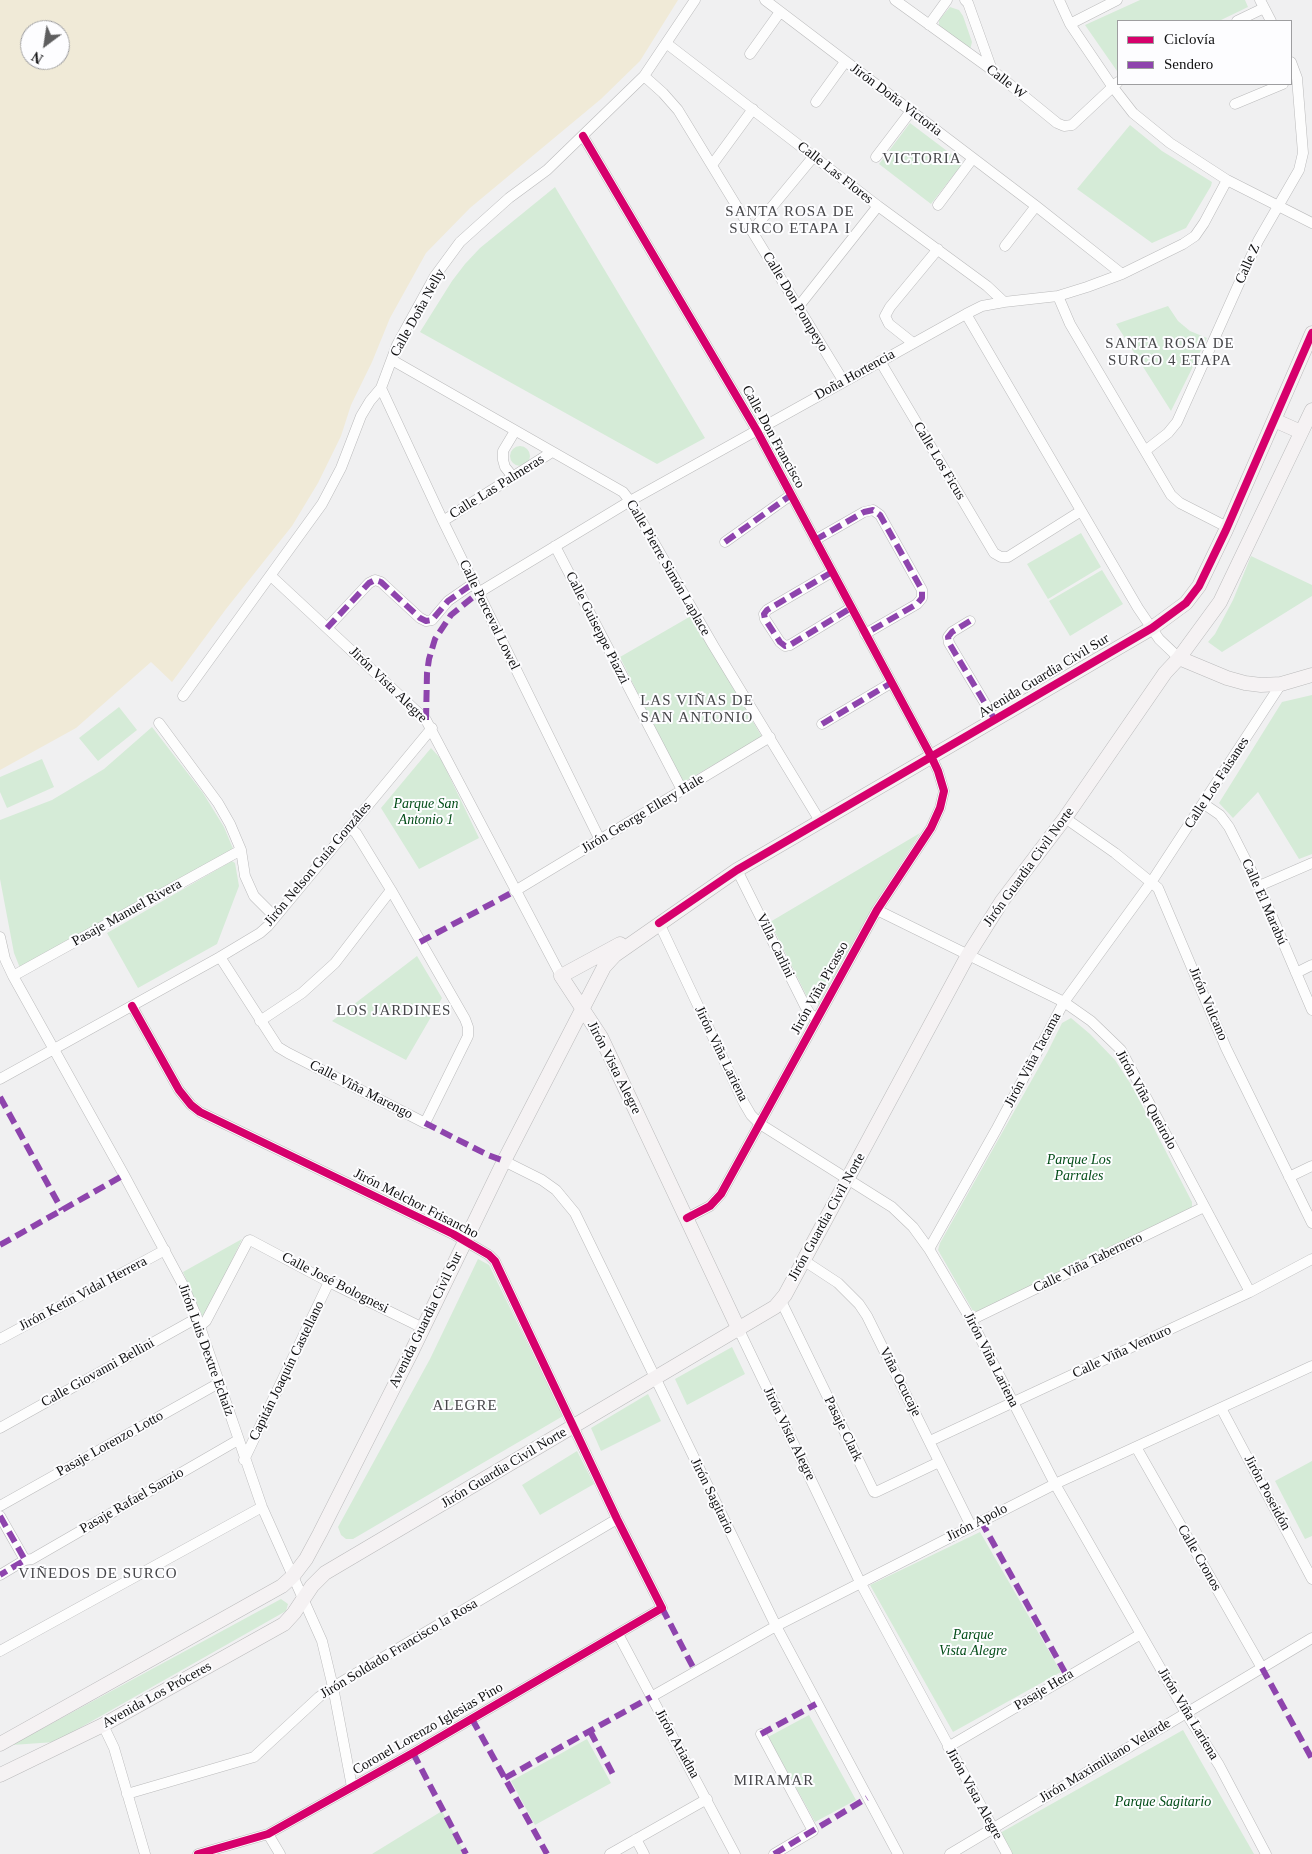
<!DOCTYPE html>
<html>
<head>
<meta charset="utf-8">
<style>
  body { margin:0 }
  #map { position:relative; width:1312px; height:1854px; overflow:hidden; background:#f0f0f1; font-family:"Times New Roman",serif }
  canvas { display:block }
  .legend { position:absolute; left:1117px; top:20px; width:175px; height:65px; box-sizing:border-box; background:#fdfdff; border:1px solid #9e9ea0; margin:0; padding:6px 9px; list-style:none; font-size:15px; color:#101011 }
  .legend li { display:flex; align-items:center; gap:10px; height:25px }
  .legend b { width:25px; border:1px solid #9e9ea0 }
  .north { position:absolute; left:20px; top:20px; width:50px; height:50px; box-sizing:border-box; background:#fdfdff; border:1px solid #9e9ea0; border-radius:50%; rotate:211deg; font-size:14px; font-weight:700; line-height:20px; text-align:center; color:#101011 }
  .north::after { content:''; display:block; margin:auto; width:18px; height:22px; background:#5e5e5f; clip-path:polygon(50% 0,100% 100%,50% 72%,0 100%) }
</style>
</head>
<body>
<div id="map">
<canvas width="1312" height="1854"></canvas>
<ul class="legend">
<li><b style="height:6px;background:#d6006c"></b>Ciclovía</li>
<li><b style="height:6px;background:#8e44ad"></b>Sendero</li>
</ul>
<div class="north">N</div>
</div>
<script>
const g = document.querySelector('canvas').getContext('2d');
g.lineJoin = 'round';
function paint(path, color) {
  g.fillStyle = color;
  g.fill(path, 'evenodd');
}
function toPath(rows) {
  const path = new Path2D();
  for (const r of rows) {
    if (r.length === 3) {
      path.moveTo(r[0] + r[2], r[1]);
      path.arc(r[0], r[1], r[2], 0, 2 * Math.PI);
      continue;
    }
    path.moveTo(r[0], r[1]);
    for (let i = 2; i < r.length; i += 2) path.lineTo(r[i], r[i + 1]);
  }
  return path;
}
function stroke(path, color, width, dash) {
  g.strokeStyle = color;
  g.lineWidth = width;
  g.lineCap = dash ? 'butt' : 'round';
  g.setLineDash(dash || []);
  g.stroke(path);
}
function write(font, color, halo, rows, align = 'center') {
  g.font = font + ' "Times New Roman",serif';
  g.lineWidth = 4;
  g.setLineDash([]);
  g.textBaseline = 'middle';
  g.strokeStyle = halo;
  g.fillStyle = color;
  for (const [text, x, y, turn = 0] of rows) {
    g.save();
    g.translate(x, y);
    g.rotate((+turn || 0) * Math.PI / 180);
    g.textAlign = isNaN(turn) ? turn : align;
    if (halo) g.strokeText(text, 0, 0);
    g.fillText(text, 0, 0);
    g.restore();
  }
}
const green = toPath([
  [1140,0,1245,0,1248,7,1219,21,1118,21,1118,70,1117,71,1085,25],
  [950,7,959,10,963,16,972,42,970,50,939,29,939,20],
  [910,123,963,163,931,204,879,164],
  [1130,125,1162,151,1212,182,1211,186,1186,228,1152,243,1077,189],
  [555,187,705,438,657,464,420,332,452,281,465,264,480,248],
  [1168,306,1178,321,1190,331,1207,338,1171,411,1116,324],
  [520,456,10],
  [1081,533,1101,567,1048,599,1027,564],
  [1251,556,1312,585,1312,596,1222,652,1208,642,1215,634,1233,600],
  [1102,570,1123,604,1070,636,1049,601],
  [691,616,762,737,682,783,620,657],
  [1312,695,1312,854,1299,859,1258,792,1233,818,1219,803,1282,702],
  [119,707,137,730,98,761,79,738],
  [152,727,203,793,224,827,234,851,20,968,14,953,0,879,0,820,52,800,104,769],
  [431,748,441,759,479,838,419,869,381,808],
  [42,759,54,787,7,808,0,792,0,777],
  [920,833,868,915,818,1005,810,1003,770,922],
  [232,861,235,863,239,886,217,944,138,988,107,933],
  [417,956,442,998,406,1060,332,1021],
  [1071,1018,1090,1034,1115,1060,1132,1086,1192,1202,1192,1208,978,1311,973,1311,942,1257,938,1250,940,1243,1047,1053,1062,1023],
  [242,1239,204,1320,183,1272],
  [478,1259,489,1265,563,1416,353,1539,346,1539,341,1535,338,1527,430,1359],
  [732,1347,745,1374,687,1405,675,1379],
  [648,1394,661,1421,601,1451,591,1428],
  [577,1451,594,1484,540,1515,522,1485],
  [1312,1461,1312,1536,1305,1539,1275,1481],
  [980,1532,1061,1672,953,1732,870,1585],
  [281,1599,288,1604,286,1611,55,1742,12,1745],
  [809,1715,856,1800,815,1822,768,1737],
  [1183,1730,1254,1854,1012,1854,1000,1833],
  [587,1739,611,1783,535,1825,511,1781],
  [442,1811,465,1854,372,1854]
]);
const sand = toPath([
  [0,0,678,0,640,61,601,99,470,208,426,253,390,318,372,362,351,405,341,436,318,483,292,526,226,609,172,682,151,662,76,728,0,770],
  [30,30,60,30,60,60,30,60]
]);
const street = toPath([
  [765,0,1036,206,1122,274],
  [895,0,992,70,1057,123,1064,126,1072,125,1118,82],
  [965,0,968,3,992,70],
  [1059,0,1070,24,1112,86,1133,113,1170,143,1227,180,1312,223],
  [1260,0,1271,21],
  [1237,21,1264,8],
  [1070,24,1117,0],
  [929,25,947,0],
  [666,43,878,206,987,286,1004,302],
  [750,54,780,12],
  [644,76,663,93,678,110,844,382],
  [816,102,845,62],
  [1235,104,1283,84],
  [583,136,757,431,931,756,938,771,944,791,940,808,931,828,877,910,721,1194,710,1206,687,1218],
  [876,157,911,111],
  [712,165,753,109],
  [938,205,973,158],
  [752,231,814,156],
  [1005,246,1036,206],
  [1058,296,1070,324,1171,495,1180,503,1227,527],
  [799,306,878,206],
  [966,314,1138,608,1159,639,1179,658],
  [913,343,889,324,885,316,890,307,938,249],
  [392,360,623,492,630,501,713,645,820,821],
  [880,361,994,553,1001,557,1008,557,1081,511],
  [381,388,443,521,600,840],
  [1145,451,1168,433,1177,422,1258,241,1299,170,1303,153,1297,78,1291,62],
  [513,477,505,467,503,460,503,451,515,431],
  [443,521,552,452],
  [815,540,864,512,873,510,880,515,922,590,922,598,917,604,865,634],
  [725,542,791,495],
  [555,546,682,790],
  [832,572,767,610,764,614,765,619,780,642,785,646,790,645,851,608],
  [271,576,426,720,561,976],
  [478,593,630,501,966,314,982,306,1004,302,1058,296,1087,287,1122,274,1183,244,1195,236,1204,223,1227,180],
  [970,621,952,632,948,637,949,643,995,720],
  [327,628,369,583,375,580,381,582,420,618,426,621,432,620,448,601,474,583],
  [183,696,322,504,341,468,361,416,370,401,381,388,397,345,435,276,460,242,509,198,547,170,644,76,695,0],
  [159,723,218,803,230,824,241,850,245,876,254,896,275,917],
  [822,724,891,683],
  [1204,804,1220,815,1229,827,1259,886,1312,1010],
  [1065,818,1115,853,1158,888,1226,1048,1312,1223],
  [737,870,805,1006,810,1014,817,1018],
  [1259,886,1312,863],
  [515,891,770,737],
  [877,910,1064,1002,1091,1021,1121,1050,1250,1292],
  [659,923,744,1103,751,1115,760,1124,892,1207,913,1227,929,1249,971,1320,1055,1484,1186,1713,1219,1765,1266,1854],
  [0,937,5,959,13,976,124,1175,184,1287,197,1318,262,1507,322,1641,333,1687,352,1787],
  [220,957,278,1047,288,1053,425,1123,468,1036,468,1027,465,1019,391,890,361,841,356,833,349,827],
  [1296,973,1312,965],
  [13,976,241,850],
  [132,1006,179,1090,191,1105,200,1112,453,1234,489,1255,495,1261,617,1519,662,1608,413,1753,268,1834,198,1854],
  [260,1021,302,993,335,963,391,890],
  [0,1079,220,957,260,933,268,926,432,728],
  [504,1161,542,1180,556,1190,575,1213,776,1626,898,1854],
  [1289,1177,1312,1166],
  [929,1249,996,1130,1064,1002,1152,881,1281,684],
  [803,1260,838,1283,859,1304,867,1316,971,1526],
  [781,1301,874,1492,876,1492,939,1462],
  [971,1320,1204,1207],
  [200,1326,206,1321,248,1241,250,1240,329,1282,423,1328],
  [739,1330,860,1582,1007,1854],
  [0,1339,165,1250],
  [1221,1408,1312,1579],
  [0,1428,197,1318],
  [930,1441,1250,1292,1312,1259],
  [1136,1447,1262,1668],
  [244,1460,329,1282],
  [0,1506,219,1383],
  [0,1516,25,1560,0,1575],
  [25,1560,32,1559,238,1440],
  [618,1634,735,1854],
  [0,1651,262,1507],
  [651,1697,776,1626,1055,1484,1312,1366],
  [103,1725,114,1748,145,1854],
  [761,1734,813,1831,774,1854],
  [948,1747,1141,1634],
  [127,1794,254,1757,319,1697,333,1687,617,1519],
  [268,1834,280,1854],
  [636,1839,644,1854],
  [610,1854,707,1799],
  [950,1854,1312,1638]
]);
const secondary = toPath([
  [1274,420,1301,432],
  [1179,658,1227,678,1245,683,1261,685,1281,684,1312,675],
  [620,944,561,976,601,1037,739,1330],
  [0,1744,282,1586,293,1576,306,1559,320,1533,411,1353,504,1161,604,967,615,955,737,870,1152,628,1186,603,1199,586,1226,530,1312,333],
  [0,1775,103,1725,284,1624,294,1613,312,1586,325,1573,775,1307,785,1295,968,955,1002,901,1065,818,1165,673,1179,658,1220,602,1312,410]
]);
const quiet = toPath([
  [815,540,864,512,873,510,880,515,922,590,922,598,917,604,865,634],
  [725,542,791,495],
  [832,572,767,610,764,614,765,619,780,642,785,646,790,645,851,608],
  [970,621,952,632,948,637,949,643,995,720],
  [327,628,369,583,375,580,381,582,420,618,426,621,432,620,448,601,474,583],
  [426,720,427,673,429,659,435,639,451,615,478,593],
  [822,724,891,683],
  [420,942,515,891],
  [0,1097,62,1210],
  [425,1123,488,1155,504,1161],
  [0,1245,124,1175],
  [0,1516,25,1560,0,1575],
  [981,1521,1067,1676],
  [662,1608,695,1671],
  [1262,1668,1312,1759],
  [472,1719,547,1854],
  [590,1731,615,1778],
  [761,1734,816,1704],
  [413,1753,466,1854],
  [505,1778,651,1697],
  [774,1854,867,1798]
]);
const cycleway = toPath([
  [583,136,757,431,931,756,938,771,944,791,940,808,931,828,877,910,721,1194,710,1206,687,1218],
  [659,923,737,870,1152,628,1186,603,1199,586,1226,530,1312,333],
  [132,1006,179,1090,191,1105,200,1112,453,1234,489,1255,495,1261,617,1519,662,1608,413,1753,268,1834,198,1854]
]);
const streetNames = [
  ["Calle W",1006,82,38],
  ["Jirón Doña Victoria",896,100,37],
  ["Calle Las Flores",835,173,38],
  ["Calle Z",1248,264,-66],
  ["Calle Don Pompeyo",795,302,59],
  ["Calle Doña Nelly",418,313,-61],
  ["Doña Hortencia",855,375,-29],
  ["Calle Don Francisco",773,437,61],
  ["Calle Los Ficus",939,461,59],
  ["Calle Las Palmeras",497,487,-32],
  ["Calle Pierre Simón Laplace",668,568,60],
  ["Calle Perceval Lowel",489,615,64],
  ["Calle Guiseppe Piazzi",597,628,63],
  ["Avenida Guardia Civil Sur",1044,676,-31],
  ["Jirón Vista Alegre",388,685,44],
  ["Calle Los Faisanes",1217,783,-57],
  ["Jirón George Ellery Hale",643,814,-31],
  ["Jirón Nelson Guía Gonzáles",318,864,-50],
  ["Jirón Guardia Civil Norte",1029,867,-54],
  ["Calle El Marabú",1264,902,66],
  ["Pasaje Manuel Rivera",127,913,-29],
  ["Villa Carlini",775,946,64],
  ["Jirón Viña Picasso",820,988,-61],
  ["Jirón Vulcano",1208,1004,67],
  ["Jirón Viña Lariena",721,1054,64],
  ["Jirón Viña Tacama",1033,1060,-62],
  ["Jirón Vista Alegre",614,1068,63],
  ["Calle Viña Marengo",361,1090,27],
  ["Jirón Viña Queirolo",1146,1100,61],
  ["Jirón Melchor Frisancho",416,1204,27],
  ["Jirón Guardia Civil Norte",827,1217,-61],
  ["Calle Viña Tabernero",1088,1263,-26],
  ["Calle José Bolognesi",335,1283,27],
  ["Jirón Ketín Vidal Herrera",83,1294,-28],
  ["Avenida Guardia Civil Sur",426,1320,-64],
  ["Jirón Luis Dextre Echaíz",206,1350,70],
  ["Calle Viña Venturo",1122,1352,-25],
  ["Jirón Viña Lariena",991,1360,63],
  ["Capitán Joaquín Castellano",287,1371,-64],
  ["Calle Giovanni Bellini",98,1373,-29],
  ["Viña Ocucaje",900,1382,63],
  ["Pasaje Clark",843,1429,64],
  ["Jirón Vista Alegre",789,1434,64],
  ["Pasaje Lorenzo Lotto",110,1444,-29],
  ["Jirón Guardia Civil Norte",504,1468,-31],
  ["Jirón Poseidón",1267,1493,62],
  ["Jirón Sagitario",712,1496,64],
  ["Pasaje Rafael Sanzio",132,1501,-30],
  ["Jirón Apolo",977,1523,-27],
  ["Calle Cronos",1199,1558,60],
  ["Jirón Soldado Francisco la Rosa",399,1649,-31],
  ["Pasaje Hera",1044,1690,-31],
  ["Avenida Los Próceres",157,1695,-29],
  ["Jirón Viña Lariena",1188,1714,59],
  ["Coronel Lorenzo Iglesias Pino",428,1729,-30],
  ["Jirón Ariadna",677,1744,61],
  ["Jirón Maximiliano Velarde",1105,1761,-31],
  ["Jirón Vista Alegre",974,1794,61]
];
const parkNames = [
  ["Parque San",426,804],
  ["Antonio 1",426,820],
  ["Parque Los",1079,1160],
  ["Parrales",1079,1176],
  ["Parque",973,1635],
  ["Vista Alegre",973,1651],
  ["Parque Sagitario",1163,1802]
];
const neighbourhoodNames = [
  ["VICTORIA",922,159],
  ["SANTA ROSA DE",790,212],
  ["SURCO ETAPA I",790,229],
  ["SANTA ROSA DE",1170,344],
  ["SURCO 4 ETAPA",1170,361],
  ["LAS VIÑAS DE",697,701],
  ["SAN ANTONIO",697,718],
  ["LOS JARDINES",394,1011],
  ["ALEGRE",465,1406],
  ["VIÑEDOS DE SURCO",98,1574],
  ["MIRAMAR",774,1781]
];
paint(green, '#d5ebd7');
paint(sand, '#f0ead7');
stroke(street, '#bababb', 11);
stroke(secondary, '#bababb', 15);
stroke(street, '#fdfdfd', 10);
stroke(secondary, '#f5f2f3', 14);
stroke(quiet, '#8e44ad', 6, [12, 6]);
stroke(cycleway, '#d6006c', 8);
write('14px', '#101011', '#fdfdff', streetNames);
write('italic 14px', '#024c17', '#fdfdff', parkNames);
g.letterSpacing = '1px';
write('15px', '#464649', '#fdfdff', neighbourhoodNames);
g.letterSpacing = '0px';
</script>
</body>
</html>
